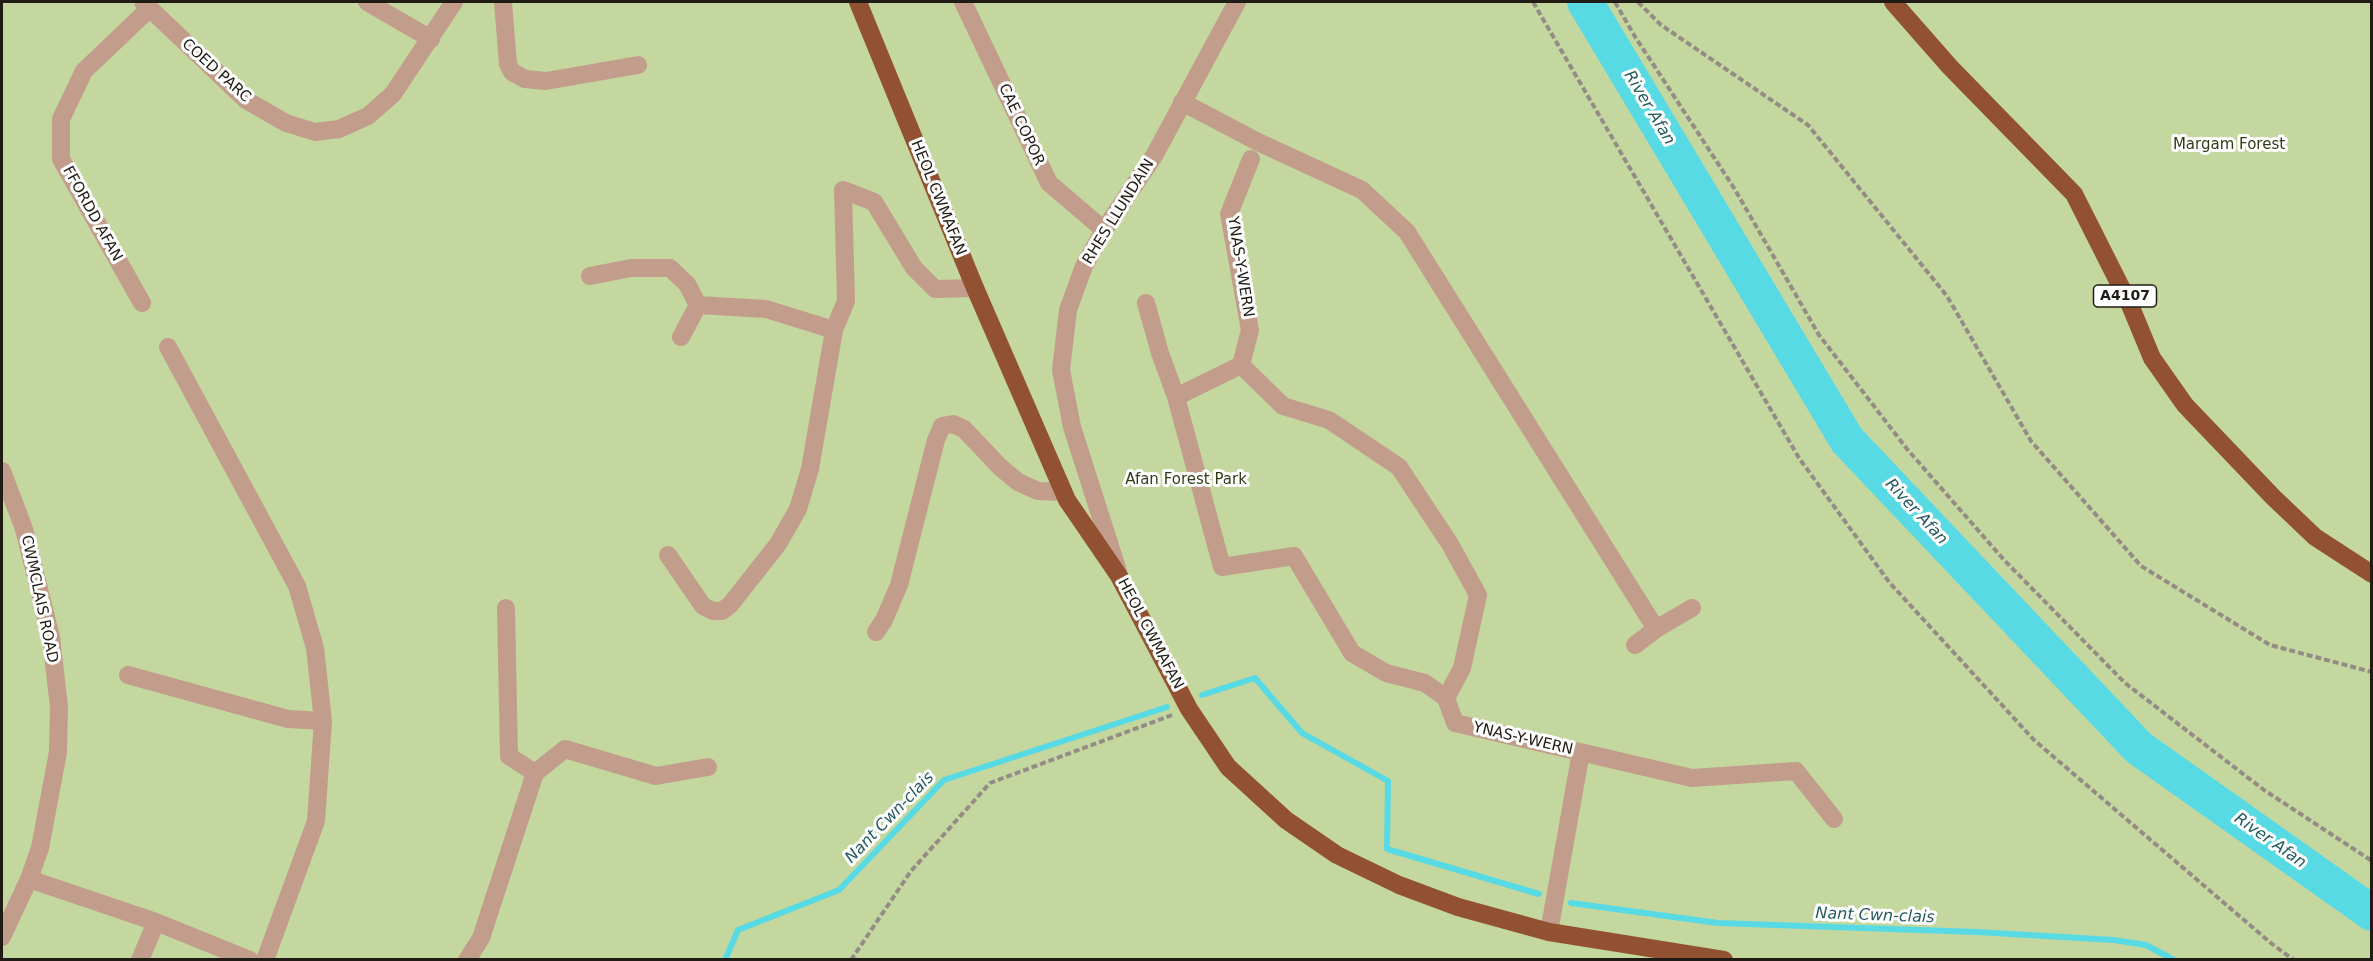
<!DOCTYPE html>
<html>
<head>
<meta charset="utf-8">
<style>
  body { margin:0 }
  #map { position:relative; width:2373px; height:961px; overflow:hidden; background:#fef3ea; font-family:"DejaVu Sans",sans-serif }
  canvas { display:block }
  .frame { position:absolute; inset:0; border:3px solid #211b16; pointer-events:none }
</style>
</head>
<body>
<div id="map">
<canvas width="2373" height="961"></canvas>
<div class="frame"></div>
</div>
<script>
const g = document.querySelector('canvas').getContext('2d');
g.lineJoin = 'round';
function paint(path, color) {
  g.fillStyle = color;
  g.fill(path, 'evenodd');
}
function toPath(rows) {
  const path = new Path2D();
  for (const r of rows) {
    path.moveTo(r[0], r[1]);
    for (let i = 2; i < r.length; i += 2) path.lineTo(r[i], r[i + 1]);
  }
  return path;
}
function stroke(path, color, width, dash) {
  g.strokeStyle = color;
  g.lineWidth = width;
  g.lineCap = dash ? 'butt' : 'round';
  g.setLineDash(dash || []);
  g.stroke(path);
}
function write(font, color, halo, rows, align = 'center') {
  g.font = font + ' "DejaVu Sans",sans-serif';
  g.lineWidth = 6;
  g.setLineDash([]);
  g.textBaseline = 'middle';
  g.strokeStyle = halo;
  g.fillStyle = color;
  for (const [text, x, y, turn = 0] of rows) {
    g.save();
    g.translate(x, y);
    g.rotate((+turn || 0) * Math.PI / 180);
    g.textAlign = isNaN(turn) ? turn : align;
    if (halo) g.strokeText(text, 0, 0);
    g.fillText(text, 0, 0);
    g.restore();
  }
}
const green = toPath([
  [2,2,2371,2,2371,959,2,960]
]);
const stream = toPath([
  [1202,695,1255,678,1302,733,1388,781,1387,849,1539,894],
  [1571,903,1718,923,1977,932,2114,940,2146,945,2174,960],
  [725,960,738,930,839,890,944,780,1167,707]
]);
const river = toPath([
  [1585,2,1847,440,2139,748,2372,913]
]);
const path = toPath([
  [1533,2,1799,458,1889,582,2034,740,2272,944,2294,960],
  [1615,2,1634,35,1734,188,1819,335,1907,449,2004,560,2125,683,2264,790,2372,861],
  [1638,2,1661,25,1808,125,1947,296,2031,441,2141,566,2270,645,2372,672],
  [851,960,911,871,990,783,1172,715]
]);
const minor = toPath([
  [143,2,246,100,286,123,315,132,339,129,368,116,393,94,454,2],
  [367,2,431,39],
  [503,2,508,64,512,72,525,79,546,81,638,65],
  [963,2,1049,183,1104,230],
  [1182,102,1258,142,1362,190,1407,232,1656,629],
  [1251,159,1229,214,1250,330,1241,365,1176,397,1222,567,1294,556,1352,653,1386,673,1425,683,1446,698,1455,723,1692,778,1796,771,1834,819],
  [590,276,631,268,670,268,687,284,698,305,766,309,834,330,846,301,843,190,874,202,914,268,935,289,975,288],
  [142,303,61,159,61,119,84,71,149,9],
  [1146,303,1160,353,1176,397],
  [681,337,698,305],
  [168,347,297,586,315,648,323,721,316,821,265,960],
  [1241,365,1283,406,1329,420,1399,467,1450,544,1478,595,1462,668,1446,698],
  [2,471,24,529,51,637,59,707,58,752,40,848,29,879,2,937],
  [668,555,703,606,713,611,722,611,730,605,778,544,798,509,810,469,834,330],
  [1118,571,1072,427,1061,370,1068,310,1084,266,1104,230,1154,156,1237,2],
  [876,632,884,620,899,585,936,440,942,426,953,424,964,429,1000,467,1018,482,1038,491,1063,492],
  [1635,645,1656,629,1692,608],
  [128,675,288,719,323,721],
  [535,773,565,749,656,776,708,767],
  [29,879,156,922,250,960],
  [1549,932,1581,752],
  [140,960,156,922],
  [467,960,481,938,535,773,509,756,506,608]
]);
const major = toPath([
  [858,2,975,288,1067,500,1119,576,1189,709,1228,767,1286,820,1337,855,1399,885,1458,907,1549,932,1724,960],
  [1893,2,1950,67,2074,194,2130,305,2152,358,2185,405,2273,497,2315,537,2372,574]
]);
const shields = [
  [2125,296,63]
];
const shieldNames = [
  ["A4107",2125,296]
];
const streetNames = [
  ["COED PARC",216,71,42],
  ["CAE COPOR",1021,125,65],
  ["HEOL CWMAFAN",938,198,68],
  ["RHES LLUNDAIN",1119,212,-58],
  ["FFORDD AFAN",92,214,61],
  ["YNAS-Y-WERN",1240,267,81],
  ["CWMCLAIS ROAD",39,599,78],
  ["HEOL CWMAFAN",1150,634,62],
  ["YNAS-Y-WERN",1523,739,13]
];
const parkNames = [
  ["Margam Forest",2229,145],
  ["Afan Forest Park",1186,480]
];
const waterNames = [
  ["River Afan",1649,108,59],
  ["River Afan",1916,512,47],
  ["Nant Cwn-clais",890,818,-46],
  ["River Afan",2270,841,35],
  ["Nant Cwn-clais",1875,916,2]
];
paint(green, '#c4d79f');
stroke(stream, '#58dae5', 6);
stroke(river, '#58dae5', 36);
stroke(path, '#958c85', 4, [6, 3]);
stroke(minor, '#c29d8b', 18);
stroke(major, '#925232', 18);
for (const [x, y, w] of shields) {
  const box = new Path2D();
  box.roundRect(x - w / 2, y - 11, w, 22, 4.5);
  g.fillStyle = '#fff';
  g.fill(box);
  stroke(box, '#211b16', 1.5);
}
write('bold 14px', '#211b16', null, shieldNames);
write('15px', '#211b16', '#fff', streetNames);
write('15px', '#323c19', '#fff', parkNames);
write('italic 16px', '#235a5f', '#fff', waterNames);
</script>
</body>
</html>
